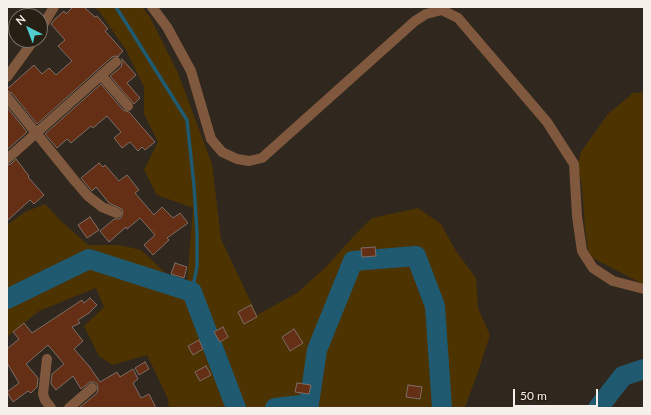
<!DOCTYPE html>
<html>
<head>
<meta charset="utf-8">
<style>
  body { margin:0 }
  #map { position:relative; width:651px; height:415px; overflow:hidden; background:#30281e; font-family:Lato,sans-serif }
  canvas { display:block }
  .frame { position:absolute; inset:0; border:8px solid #f5f0e9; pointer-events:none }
  .north { position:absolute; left:8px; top:8px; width:40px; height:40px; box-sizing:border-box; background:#261f14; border:1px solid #797369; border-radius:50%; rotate:318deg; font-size:11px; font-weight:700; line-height:16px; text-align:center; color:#f5f0e9 }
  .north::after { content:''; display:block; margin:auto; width:14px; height:18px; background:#52cdcf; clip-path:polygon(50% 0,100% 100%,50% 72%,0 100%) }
  .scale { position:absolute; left:513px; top:389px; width:85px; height:18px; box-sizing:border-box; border:2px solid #f5f0e9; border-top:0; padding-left:5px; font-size:12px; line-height:14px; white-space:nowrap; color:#f5f0e9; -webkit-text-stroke:3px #261f14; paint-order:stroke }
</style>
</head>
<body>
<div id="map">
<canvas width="651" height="415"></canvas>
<div class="frame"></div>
<div class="north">N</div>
<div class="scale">50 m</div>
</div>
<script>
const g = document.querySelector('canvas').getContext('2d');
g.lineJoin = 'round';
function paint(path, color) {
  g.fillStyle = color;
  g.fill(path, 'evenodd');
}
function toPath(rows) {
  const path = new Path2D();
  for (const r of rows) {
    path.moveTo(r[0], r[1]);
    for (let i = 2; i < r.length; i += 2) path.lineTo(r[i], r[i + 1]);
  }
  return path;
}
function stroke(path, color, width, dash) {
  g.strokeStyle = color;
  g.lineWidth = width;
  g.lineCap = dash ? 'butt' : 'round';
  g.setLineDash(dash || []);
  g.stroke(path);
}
const green = toPath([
  [94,7,142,7,150,17,178,73,212,164,221,239,257,315,297,293,327,266,352,238,372,218,418,208,441,224,456,251,476,278,478,308,490,335,478,372,465,407,463,408,169,408,168,399,147,355,112,365,99,356,84,326,104,307,96,288,39,311,7,337,7,225,25,212,45,204,61,221,88,245,119,245,141,250,174,281,187,283,193,208,157,195,144,170,158,142,144,114,144,87,126,50,99,11],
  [644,92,644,284,639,282,589,256,585,228,582,186,578,165,581,152,608,114,633,93]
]);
const stream = toPath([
  [116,7,187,120,194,185,197,233,197,266,192,292]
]);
const river = toPath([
  [7,299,89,259,192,292,236,408],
  [275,408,309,404,317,350,353,261,416,256,435,306,442,408],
  [598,408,623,376,644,369]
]);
const building = toPath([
  [73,7,84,7,95,17,97,16,108,29,105,31,123,51,118,56,119,57,115,56,112,57,37,124,12,93,7,91,7,89,34,65,42,74,49,68,56,75,72,61,58,46,65,40,51,24,54,20,64,11,66,14,73,7],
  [122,59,136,75,127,83,140,98,134,104,110,76,121,67,122,64,122,59],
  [101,84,123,110,129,112,155,142,145,150,142,147,138,151,130,142,122,148,114,138,121,132,107,116,93,128,91,126,71,143,67,139,57,148,45,134,101,84],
  [7,107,27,132,7,150,7,107],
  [16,159,29,176,28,177,44,195,34,204,30,200,7,221,7,165,11,164,16,159],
  [99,163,103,167,105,165,119,181,127,175,139,190,135,193,154,215,162,207,173,218,180,213,188,223,167,238,169,240,153,255,144,245,155,235,140,218,127,229,126,227,109,242,100,231,114,219,118,219,121,218,123,212,122,209,109,203,96,187,92,191,81,178,99,163],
  [90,217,99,230,87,238,78,225,90,217],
  [375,247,376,256,362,257,361,248,375,247],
  [175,263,187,267,184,278,171,274,175,263],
  [90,298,97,305,89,313,78,320,80,323,72,327,83,341,74,349,89,366,100,382,117,372,120,377,133,369,138,379,133,383,141,398,149,394,156,408,79,408,97,393,98,390,97,384,94,382,90,382,81,389,73,376,56,390,51,384,52,374,64,364,48,345,26,364,38,378,37,387,31,393,28,391,13,402,7,392,19,383,7,363,7,349,19,339,13,332,24,323,32,333,82,300,84,303,90,298],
  [251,305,257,317,244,324,238,312,251,305],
  [223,327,228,337,220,342,214,332,223,327],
  [294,329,303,343,290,351,282,337,294,329],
  [199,340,203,349,193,355,188,346,199,340],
  [145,362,149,369,139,375,135,368,145,362],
  [206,366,211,375,200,381,195,372,206,366],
  [297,383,311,385,309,394,295,392,297,383],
  [408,385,422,387,420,399,406,397,408,385]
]);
const street = toPath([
  [152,7,167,27,191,71,211,139,222,152,237,159,249,161,262,158,415,21,426,14,442,10,458,18,547,122,574,164,577,216,582,251,593,268,613,281,644,289],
  [40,30,54,7],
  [101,75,128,106],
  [7,77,34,40],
  [7,97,75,181,88,196,102,207,117,213],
  [7,159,116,62],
  [47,359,43,394,45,400,51,408],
  [69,408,92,388]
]);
paint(green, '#4d3300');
stroke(stream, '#1f5a70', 3.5);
stroke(river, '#1f5a70', 20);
paint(building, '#652f15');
stroke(building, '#7d6d67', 1);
stroke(street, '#7f583d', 10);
</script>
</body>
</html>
